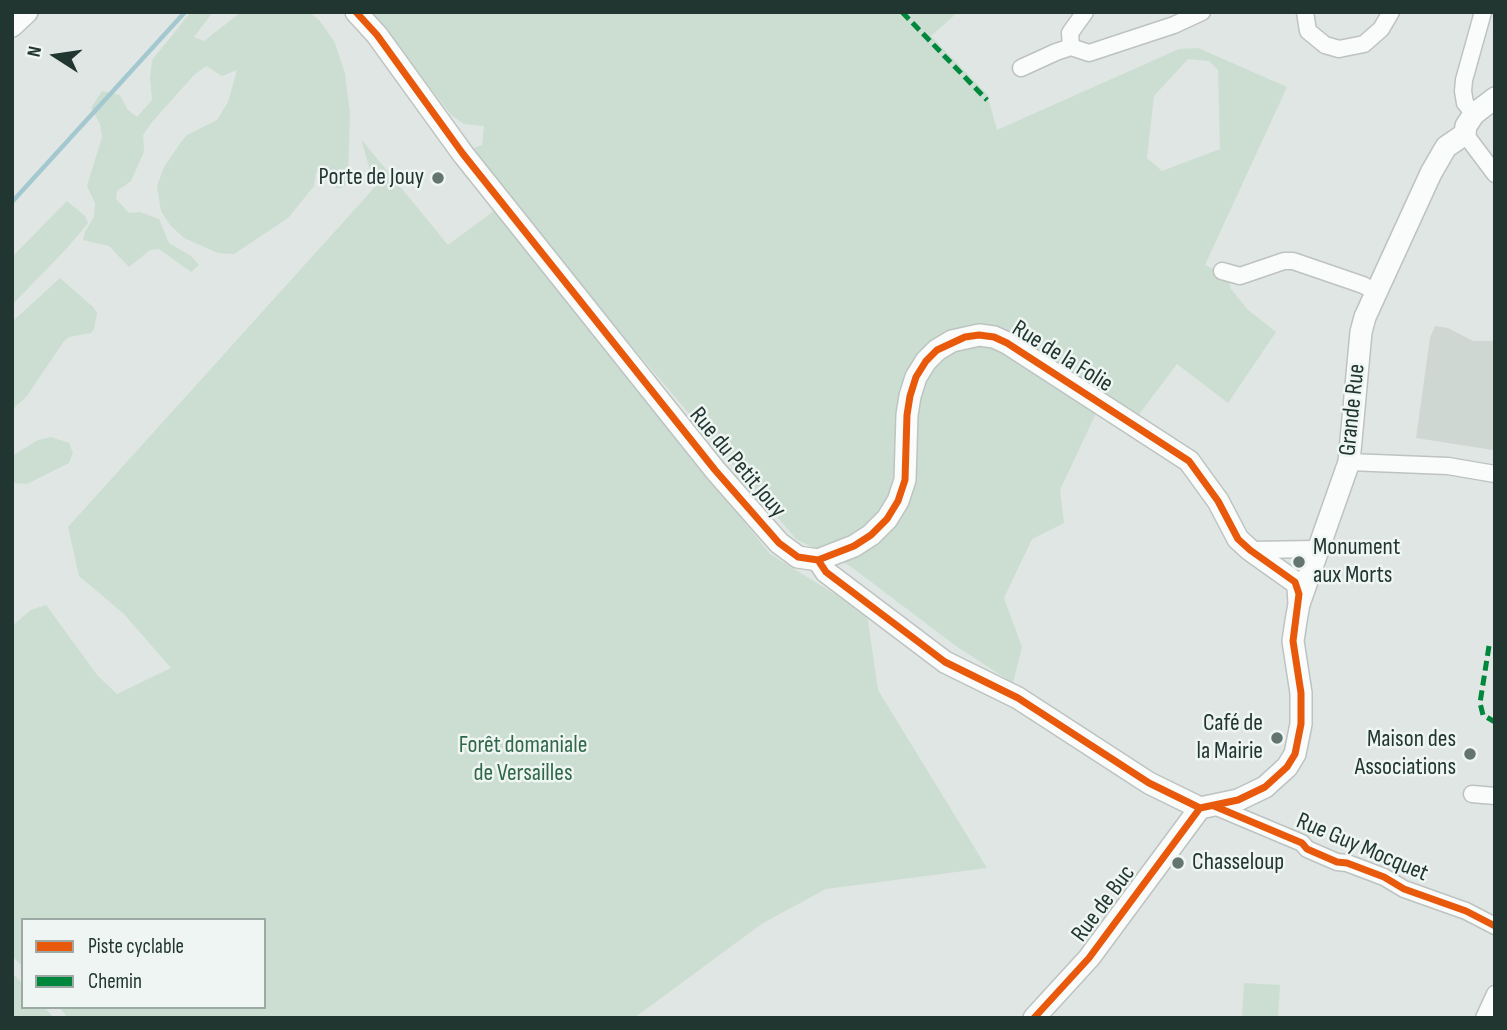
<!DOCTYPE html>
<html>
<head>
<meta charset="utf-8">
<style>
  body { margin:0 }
  #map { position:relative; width:1507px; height:1030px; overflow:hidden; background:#e0e6e3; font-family:"Sofia Sans Condensed",sans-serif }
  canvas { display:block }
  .frame { position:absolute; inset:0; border:14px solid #213631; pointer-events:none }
  .legend { position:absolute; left:21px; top:918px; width:245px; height:91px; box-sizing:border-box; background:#eef5f2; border:2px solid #9ca9a5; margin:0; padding:9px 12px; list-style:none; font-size:21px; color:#213631 }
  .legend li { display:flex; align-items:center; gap:14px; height:35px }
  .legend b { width:35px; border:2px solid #9ca9a5 }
  .north { position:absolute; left:21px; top:21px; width:70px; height:70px; -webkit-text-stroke:5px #eef5f2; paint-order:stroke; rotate:282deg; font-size:19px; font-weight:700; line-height:28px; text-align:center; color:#213631 }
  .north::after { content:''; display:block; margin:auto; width:24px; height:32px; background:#213631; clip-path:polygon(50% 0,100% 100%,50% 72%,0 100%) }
</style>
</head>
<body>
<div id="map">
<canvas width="1507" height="1030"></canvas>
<div class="frame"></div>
<ul class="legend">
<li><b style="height:9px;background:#e8590c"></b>Piste cyclable</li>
<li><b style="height:9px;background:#00873e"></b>Chemin</li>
</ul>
<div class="north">N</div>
</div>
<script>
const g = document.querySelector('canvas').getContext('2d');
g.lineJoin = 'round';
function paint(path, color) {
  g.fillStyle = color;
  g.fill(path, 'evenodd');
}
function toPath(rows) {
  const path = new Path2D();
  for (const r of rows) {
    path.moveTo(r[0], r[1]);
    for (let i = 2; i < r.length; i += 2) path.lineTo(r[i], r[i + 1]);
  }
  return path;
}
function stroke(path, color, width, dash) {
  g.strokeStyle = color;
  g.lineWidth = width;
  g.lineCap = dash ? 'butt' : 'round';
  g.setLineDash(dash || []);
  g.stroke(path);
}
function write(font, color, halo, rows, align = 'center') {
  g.font = font + ' "Sofia Sans Condensed",sans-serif';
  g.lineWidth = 5;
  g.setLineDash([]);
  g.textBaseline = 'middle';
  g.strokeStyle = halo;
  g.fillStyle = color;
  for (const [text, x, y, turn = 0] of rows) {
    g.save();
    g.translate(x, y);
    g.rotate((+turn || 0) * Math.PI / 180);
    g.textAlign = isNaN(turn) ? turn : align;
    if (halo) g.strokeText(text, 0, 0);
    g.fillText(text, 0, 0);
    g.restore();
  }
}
const built = toPath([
  [1435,326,1448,328,1473,341,1495,341,1495,453,1493,450,1416,438,1430,338]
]);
const green = toPath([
  [191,12,213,12,194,37,204,41,241,12,309,12,319,20,334,41,345,73,350,113,348,176,345,185,341,188,336,188,316,172,314,186,288,218,234,254,218,253,184,238,170,225,161,211,157,186,164,167,181,142,187,135,217,120,228,102,237,70,222,76,206,66,194,75,152,122,143,135,144,152,131,181,117,191,116,199,129,213,140,212,159,219,169,243,191,256,199,265,191,272,159,249,150,250,129,267,109,246,83,240,85,232,94,217,95,203,87,186,102,137,100,124,91,108,102,91,120,95,127,109,137,117,152,100,150,78,152,60],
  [372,12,958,12,931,36,987,94,997,130,1179,49,1198,48,1287,87,1205,265,1226,275,1231,289,1247,309,1276,332,1228,403,1177,364,1137,417,1098,409,1060,490,1064,523,1032,539,1004,598,1022,647,1013,683,956,646,850,566,796,539,468,154,476,147,482,145,484,126,464,124,451,115],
  [1188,59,1209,61,1218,70,1220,149,1162,171,1147,158,1154,96],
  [361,139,448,245,495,210,770,554,867,614,878,690,987,868,826,889,763,923,634,1018,68,1018,59,1007,264,1007,264,920,23,920,23,967,12,956,12,626,31,610,46,605,98,676,117,694,171,668,124,614,79,576,68,527,375,187],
  [67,201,85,216,88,223,68,247,12,305,12,257],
  [60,278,93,307,97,313,94,329,91,333,69,337,64,341,27,396,12,410,12,322],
  [51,437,69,443,73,453,69,463,27,484,12,483,12,456,38,440],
  [12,973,23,984,23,1007,44,1007,54,1018,12,1018],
  [1244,983,1280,985,1278,1018,1242,1018]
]);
const stream = toPath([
  [12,202,185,12]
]);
const street = toPath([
  [1305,12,1308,31,1325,45,1339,49,1364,44,1381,29,1391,12],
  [1071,47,1089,53,1174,25,1202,12],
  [1021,68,1056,52,1071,47,1070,33,1085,12],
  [1474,114,1465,103,1463,91,1464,80,1483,12],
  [1465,134,1495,174],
  [1222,271,1240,276,1284,261,1293,261,1363,285,1376,292],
  [1349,462,1448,466,1495,474],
  [1250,550,1318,549],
  [1472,794,1495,796],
  [1214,806,1302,843,1307,849,1337,862,1347,863,1384,877,1404,889,1466,911,1495,926],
  [1484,1018,1495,994]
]);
const secondary = toPath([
  [356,12,377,35,463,154,715,470,779,543,798,557,818,560,854,546,871,535,887,519,898,501,905,480,907,415,910,396,916,377,926,361,937,350,952,341,979,335,994,337,1007,343,1189,461,1218,501,1238,539,1250,550,1295,582,1298,587,1299,604],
  [12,26,27,12],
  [818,560,826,572,945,662,1018,698,1149,783,1200,808],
  [1200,808,1238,800,1265,787,1287,767,1295,754,1301,724,1301,693,1293,641,1296,621,1299,604,1349,462,1361,332,1365,317,1431,173,1446,147,1465,134,1466,126,1474,114,1495,98],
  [1034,1018,1089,958,1200,808]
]);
const quiet = toPath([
  [902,12,987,100],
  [1489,646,1480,703,1483,715,1495,722]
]);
const cycleway = toPath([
  [356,12,377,35,463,154,715,470,779,543,798,557,818,560,854,546,871,535,887,519,898,501,905,480,907,415,910,396,916,377,926,361,937,350,965,337,979,335,994,337,1007,343,1189,461,1218,501,1238,539,1250,550,1295,582,1299,594,1293,641,1301,693,1301,724,1295,754,1287,767,1265,787,1238,800,1200,808],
  [818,560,826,572,945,662,1018,698,1149,783,1200,808],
  [1214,806,1302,843,1307,849,1337,862,1347,863,1384,877,1404,889,1466,911,1495,926],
  [1034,1018,1089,958,1200,808]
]);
const markers = [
  [438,178,7,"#64746f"],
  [1299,562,7,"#64746f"],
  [1277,738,7,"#64746f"],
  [1470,754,7,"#64746f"],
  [1178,863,7,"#64746f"]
];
const poiNames = [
  ["Porte de Jouy",424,178],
  ["Monument",1313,548,"left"],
  ["aux Morts",1313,576,"left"],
  ["Café de",1263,724],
  ["la Mairie",1263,752],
  ["Maison des",1456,740],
  ["Associations",1456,768],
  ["Chasseloup",1192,863,"left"]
];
const streetNames = [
  ["Rue de la Folie",1062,357,32],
  ["Grande Rue",1353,410,-84],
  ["Rue du Petit Jouy",737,463,50],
  ["Rue Guy Mocquet",1362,848,23],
  ["Rue de Buc",1104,904,-53]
];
const parkNames = [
  ["Forêt domaniale",523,746],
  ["de Versailles",523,774]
];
paint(built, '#cfd7d3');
paint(green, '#cbded1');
stroke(stream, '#a4c8d0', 4.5);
stroke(street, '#bdc3c0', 19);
stroke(secondary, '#bdc3c1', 24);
stroke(street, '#fafbfb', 16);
stroke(secondary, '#fafbfb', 21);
stroke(quiet, '#00873e', 5, [10, 5]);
stroke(cycleway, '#e8590c', 7);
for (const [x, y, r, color] of markers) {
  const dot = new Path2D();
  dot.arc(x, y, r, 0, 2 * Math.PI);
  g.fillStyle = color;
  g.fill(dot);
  stroke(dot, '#eef5f2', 2.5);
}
write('24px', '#213631', '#eef5f2', poiNames, 'right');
write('24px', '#213631', '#eef5f2', streetNames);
write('24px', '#306849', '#eef5f2', parkNames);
</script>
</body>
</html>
